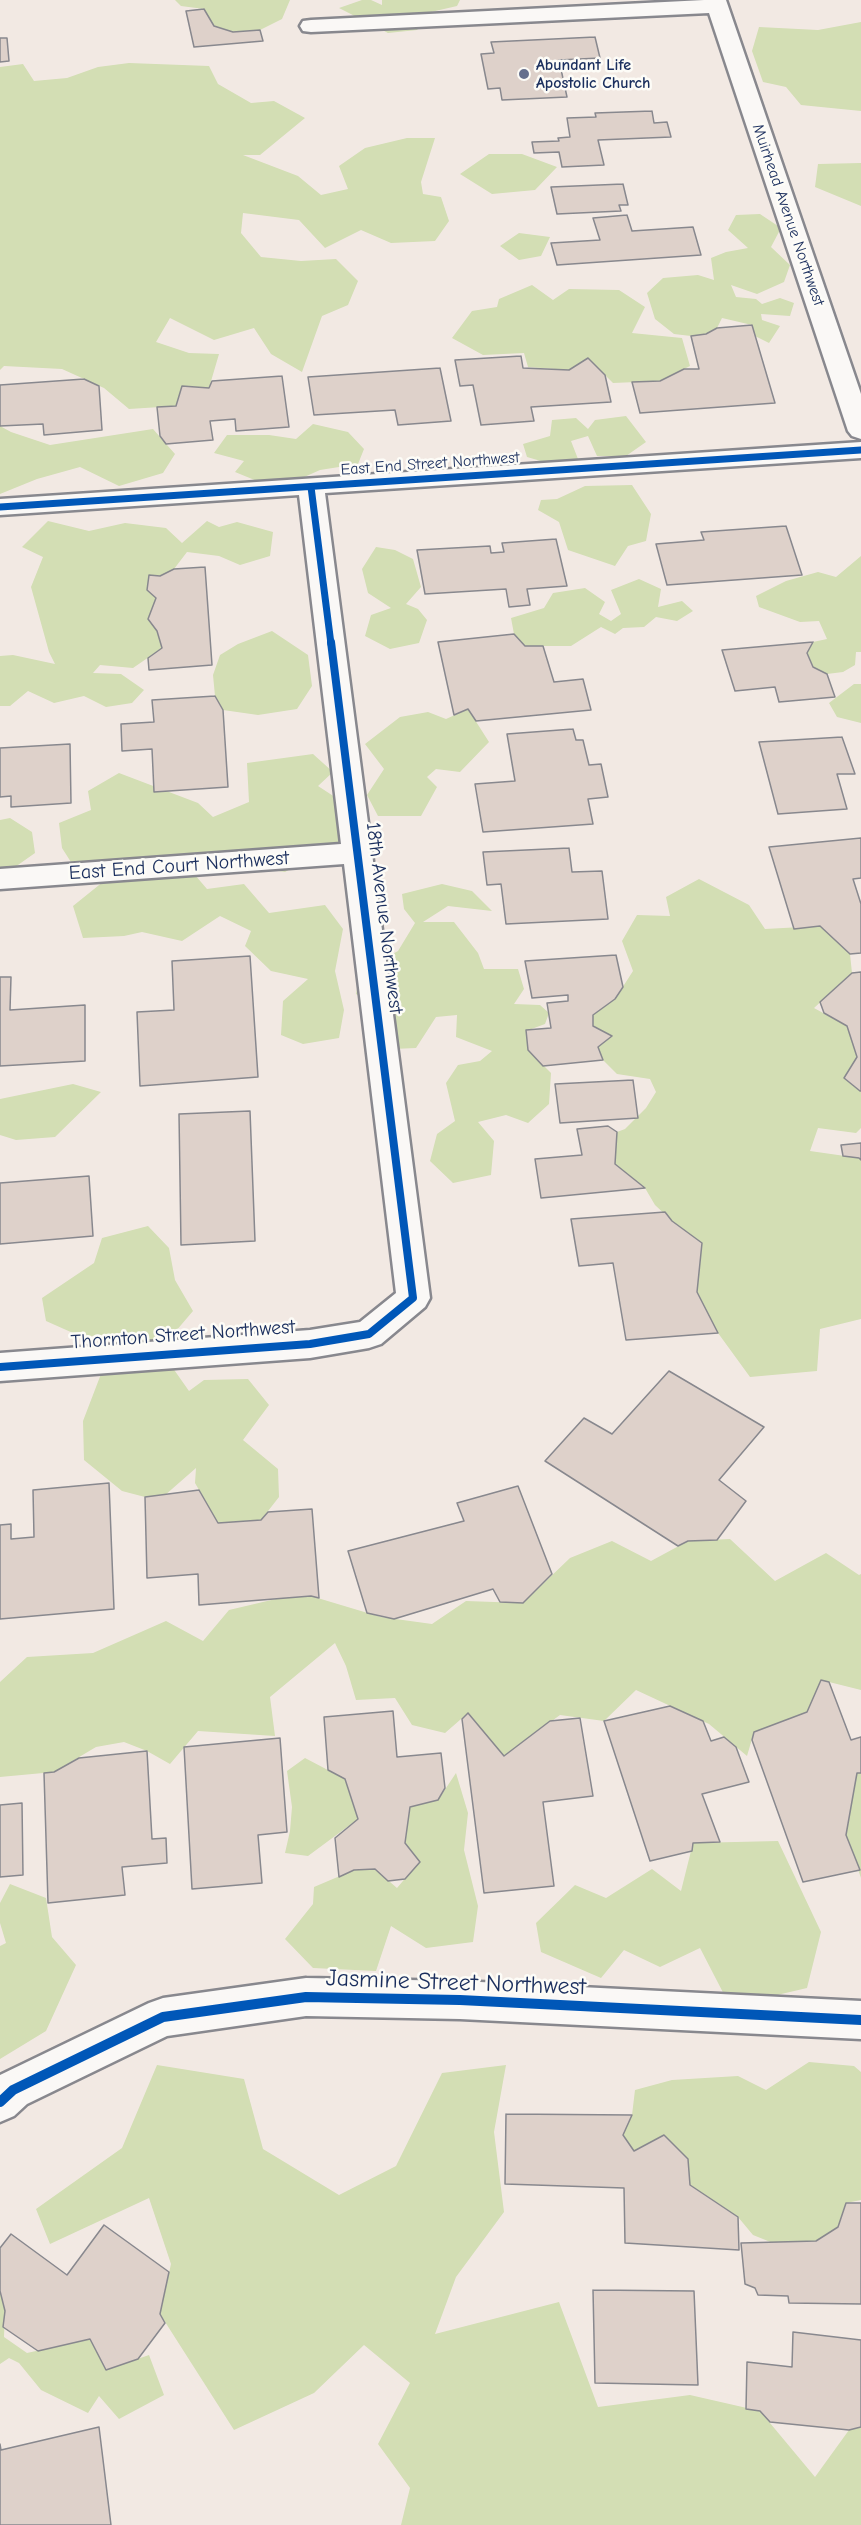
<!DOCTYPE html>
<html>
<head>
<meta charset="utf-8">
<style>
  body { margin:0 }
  canvas { display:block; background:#f2e9e3 }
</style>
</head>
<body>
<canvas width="861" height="2525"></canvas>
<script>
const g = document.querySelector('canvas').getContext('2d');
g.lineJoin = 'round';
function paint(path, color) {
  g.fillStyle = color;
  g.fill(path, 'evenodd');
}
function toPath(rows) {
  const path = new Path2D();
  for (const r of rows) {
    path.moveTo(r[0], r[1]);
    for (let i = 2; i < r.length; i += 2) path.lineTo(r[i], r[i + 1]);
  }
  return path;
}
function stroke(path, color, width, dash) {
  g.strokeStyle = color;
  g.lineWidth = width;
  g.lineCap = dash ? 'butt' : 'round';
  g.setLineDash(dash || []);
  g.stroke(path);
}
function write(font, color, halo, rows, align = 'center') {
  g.font = font + ' "Comic Neue",sans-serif';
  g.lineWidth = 5;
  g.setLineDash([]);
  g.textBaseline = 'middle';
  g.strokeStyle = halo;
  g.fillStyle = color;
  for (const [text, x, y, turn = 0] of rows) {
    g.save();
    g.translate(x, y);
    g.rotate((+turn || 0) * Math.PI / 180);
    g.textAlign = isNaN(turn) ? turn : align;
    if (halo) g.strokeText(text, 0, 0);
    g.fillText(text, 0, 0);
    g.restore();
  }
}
const green = toPath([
  [175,0,290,0,282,19,260,30,233,32,214,26,204,9,181,6],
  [362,0,371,0,382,5,382,0,460,0,457,6,431,12,417,30,388,33,339,8],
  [861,22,861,111,801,105,786,87,763,82,752,51,759,27,818,30],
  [129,63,209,66,218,84,251,103,274,101,305,118,260,155,243,155,298,176,321,195,348,189,339,166,365,148,407,138,435,138,421,182,423,194,441,197,449,221,435,241,391,243,361,230,325,248,299,220,243,213,241,233,261,257,301,261,336,259,358,281,348,305,322,316,302,372,271,354,254,328,214,340,170,318,156,342,189,353,219,354,209,388,182,386,176,406,129,409,104,388,62,369,4,366,0,370,0,67,23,64,34,81,67,78,98,67],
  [489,154,522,154,557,167,535,190,492,194,460,174],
  [861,163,861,206,815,187,818,164],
  [760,214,781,228,771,247,790,265,784,282,757,294,731,285,736,297,756,299,762,304,780,298,794,303,790,316,761,314,762,320,780,326,769,343,755,336,752,325,722,318,717,328,706,334,691,336,674,334,655,319,647,293,663,278,698,275,714,280,711,258,726,252,748,248,728,230,736,215],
  [519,233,550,237,541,256,519,260,500,246],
  [532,285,553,300,569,289,619,290,645,307,632,333,682,338,690,366,660,381,613,383,588,358,569,370,528,367,524,353,483,355,452,338,472,311,497,307,499,299],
  [626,416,646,442,626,456,597,456,588,436,571,441,578,459,558,466,527,457,523,444,550,436,552,420,576,418,588,429,595,420],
  [313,424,348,432,364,449,358,464,320,470,293,482,257,481,235,472,244,461,214,453,227,435,269,435,296,439],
  [0,426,11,432,50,445,153,429,175,454,163,473,119,486,80,467,37,479,0,494],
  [632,485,651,514,646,541,628,546,615,566,568,550,559,522,538,510,541,500,557,499,585,486],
  [48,521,89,531,125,523,166,528,182,543,207,521,219,527,237,522,273,532,270,556,240,565,219,556,187,552,174,569,160,576,149,575,147,590,156,598,148,619,157,631,162,648,133,668,100,665,93,673,121,674,144,690,132,703,106,707,84,696,54,703,28,691,10,706,0,706,0,656,13,655,55,664,49,652,31,587,43,557,22,547],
  [376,547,395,550,413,559,421,587,406,604,418,609,427,620,419,643,390,649,365,636,371,615,391,608,368,593,362,569],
  [861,556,861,652,856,652,855,665,843,672,827,674,813,667,807,653,813,642,827,639,819,621,800,622,759,607,756,596,786,581,818,572,836,577],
  [639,579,661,589,658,607,682,601,693,611,677,621,656,617,644,627,623,628,615,634,601,627,571,646,525,646,514,634,511,618,544,608,553,593,585,588,605,602,599,614,611,621,621,614,611,590],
  [272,631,308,655,312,686,297,709,258,715,223,710,215,696,213,675,220,655,238,644],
  [854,684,861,684,861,723,837,717,829,703],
  [468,709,489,742,460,772,436,769,427,777,437,787,421,816,378,816,367,795,384,769,365,744,400,717,428,712,446,719],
  [313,754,333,772,318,786,341,801,340,842,285,872,252,867,208,853,168,877,195,875,207,889,244,884,269,913,325,905,343,929,335,971,344,1010,339,1038,303,1044,281,1035,283,1001,308,979,271,971,245,946,251,931,220,916,182,941,142,932,124,936,83,938,73,906,109,877,76,870,62,848,59,823,91,810,88,791,119,773,198,803,213,817,249,802,247,763],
  [10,818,32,832,35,853,8,872,0,872,0,820],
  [699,879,749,905,765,929,820,926,850,954,852,973,814,1008,847,1026,857,1057,844,1078,861,1091,861,1128,856,1133,818,1128,810,1151,859,1158,861,1160,861,1319,820,1329,817,1371,750,1377,718,1333,697,1292,672,1221,655,1205,645,1188,615,1164,617,1132,625,1129,646,1108,656,1092,650,1079,617,1074,603,1060,598,1047,612,1036,593,1026,593,1015,615,999,633,971,622,941,637,915,670,916,666,897],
  [442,884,472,891,492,911,448,906,423,922,454,922,478,953,484,969,518,969,524,989,514,1004,540,1005,549,1013,545,1024,526,1031,528,1050,551,1073,549,1104,528,1123,506,1115,478,1122,494,1141,491,1175,453,1183,430,1161,437,1134,455,1121,446,1083,458,1065,480,1061,492,1051,456,1037,457,1015,436,1017,416,1048,393,1049,395,1019,356,994,360,972,398,951,415,923,404,909,402,894],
  [73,1084,101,1092,55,1137,16,1140,0,1135,0,1099],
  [148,1226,169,1248,175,1280,193,1311,170,1338,137,1356,170,1364,189,1391,204,1380,248,1379,269,1405,243,1440,278,1469,279,1497,261,1520,218,1523,195,1483,196,1468,164,1496,145,1497,122,1491,84,1460,83,1421,101,1374,129,1345,117,1334,82,1337,46,1321,42,1298,94,1263,102,1238],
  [730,1539,775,1581,826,1553,859,1575,861,1574,861,1690,821,1680,807,1712,754,1732,747,1756,709,1724,636,1690,604,1721,560,1715,504,1756,468,1713,445,1733,412,1725,395,1698,356,1700,346,1666,335,1643,270,1697,275,1736,198,1731,170,1764,147,1751,124,1742,96,1747,54,1772,0,1777,0,1682,27,1657,93,1653,166,1621,203,1641,229,1610,280,1598,311,1596,381,1617,432,1624,466,1601,523,1603,570,1558,612,1541,651,1561,688,1541],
  [305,1758,345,1779,358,1819,308,1856,285,1853,290,1831,292,1807,287,1771],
  [456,1773,468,1813,464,1850,478,1906,473,1942,426,1948,391,1926,376,1971,313,1968,285,1939,313,1904,314,1887,354,1870,375,1869,397,1888,419,1862,405,1843,410,1807,438,1800],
  [857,1773,861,1773,861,1878,846,1835],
  [778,1841,821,1932,807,1988,730,2006,700,1948,660,1967,624,1950,601,1978,541,1952,536,1923,575,1885,606,1898,652,1869,681,1891,693,1843],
  [10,1884,46,1898,52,1937,76,1965,46,2031,0,2059,0,1946,6,1943,0,1923,0,1903],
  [809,2062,854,2066,861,2072,861,2200,846,2203,838,2227,816,2241,773,2243,753,2235,738,2217,690,2185,688,2159,664,2136,634,2151,623,2135,632,2115,635,2090,672,2080,738,2076,766,2090],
  [157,2065,244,2079,263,2149,339,2195,396,2166,442,2073,506,2065,494,2132,504,2212,456,2277,435,2334,559,2302,598,2407,690,2395,760,2411,815,2477,849,2430,861,2427,861,2525,401,2525,410,2488,378,2444,410,2383,364,2345,314,2393,234,2430,160,2314,171,2264,149,2198,50,2244,36,2209,122,2148],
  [0,2291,5,2311,4,2337,27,2353,90,2339,106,2370,149,2355,164,2395,119,2419,99,2396,88,2413,41,2390,19,2363,9,2358,0,2364]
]);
const building = toPath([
  [204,9,214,26,233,32,260,30,263,41,194,47,186,11,204,9],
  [595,37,600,58,559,60,567,97,502,100,500,88,488,89,481,54,494,53,491,42,595,37],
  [0,38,7,38,9,61,0,62,0,38],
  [652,111,654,123,667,122,671,137,598,140,604,165,562,167,559,152,534,153,532,142,559,141,558,138,570,137,567,118,596,117,595,113,652,111],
  [623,184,628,205,619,205,621,211,557,214,551,187,623,184],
  [627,215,632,231,693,227,701,255,557,265,551,243,600,240,593,218,627,215],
  [752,325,775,403,640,413,632,382,660,381,684,369,699,369,691,336,706,334,717,328,752,325],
  [521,356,523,368,569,370,588,358,605,375,611,402,531,407,534,421,481,425,473,385,460,386,455,360,521,356],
  [440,368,451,421,398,425,395,410,314,415,308,377,440,368],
  [282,376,289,427,236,431,235,419,210,421,213,440,166,444,160,436,157,407,176,406,182,386,209,388,212,381,282,376],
  [84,379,99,386,102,430,44,435,43,424,0,426,0,385,84,379],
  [786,526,802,575,667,585,656,544,704,540,701,532,786,526],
  [556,539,567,586,527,589,530,605,509,607,506,589,425,594,417,550,490,546,491,553,504,552,502,543,556,539],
  [205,567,212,665,149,670,148,658,162,648,157,631,148,619,156,598,147,590,149,575,160,576,174,569,205,567],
  [514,634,525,646,543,646,554,682,583,679,591,710,476,721,468,709,454,715,438,642,514,634],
  [813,642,807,653,813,667,827,674,835,697,779,702,775,687,735,691,722,650,813,642],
  [215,696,223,710,228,787,154,792,152,749,122,751,121,724,154,722,152,700,215,696],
  [573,729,576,740,583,740,589,765,601,764,608,797,588,799,593,824,483,832,475,784,515,781,507,734,573,729],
  [842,737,855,774,837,774,847,809,778,814,759,742,842,737],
  [70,744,71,803,11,807,11,796,0,797,0,748,70,744],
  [861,838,861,878,853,879,861,904,861,953,850,954,820,926,794,929,769,847,861,838],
  [569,848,572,872,602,871,608,919,506,924,501,884,487,885,483,852,569,848],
  [616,955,623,987,615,999,593,1015,593,1026,612,1036,598,1047,603,1060,543,1066,528,1050,526,1030,551,1028,547,1003,568,1001,568,995,532,998,525,961,616,955],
  [250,956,258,1077,140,1086,137,1012,174,1010,172,961,250,956],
  [861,972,861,1091,860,1091,844,1078,857,1057,847,1026,824,1013,820,1002,852,973,861,972],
  [0,977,11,977,10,1010,85,1005,85,1061,0,1066,0,977],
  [633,1080,638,1118,560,1123,555,1084,633,1080],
  [250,1111,255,1241,181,1245,179,1114,250,1111],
  [608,1126,617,1132,615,1164,645,1188,541,1198,535,1159,582,1155,577,1129,608,1126],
  [861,1143,861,1160,859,1158,843,1156,841,1145,861,1143],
  [89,1176,93,1236,0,1244,0,1183,89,1176],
  [665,1212,672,1221,702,1243,697,1292,718,1333,626,1340,613,1263,579,1266,571,1219,665,1212],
  [669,1371,764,1427,719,1480,746,1501,717,1540,688,1541,678,1546,545,1461,584,1418,612,1434,669,1371],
  [109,1483,114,1609,0,1619,0,1525,11,1524,11,1539,34,1537,33,1490,109,1483],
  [518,1486,552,1574,523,1603,500,1602,493,1589,394,1619,367,1613,348,1551,464,1521,457,1503,518,1486],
  [199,1490,218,1523,261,1520,268,1512,312,1509,319,1598,311,1596,199,1605,198,1574,147,1578,145,1497,199,1490],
  [821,1680,829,1682,851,1740,861,1737,861,1773,857,1773,846,1835,860,1870,803,1882,752,1740,754,1732,807,1712,821,1680],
  [670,1706,703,1721,711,1741,724,1737,736,1747,749,1782,702,1794,720,1842,693,1843,692,1851,650,1861,604,1721,670,1706],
  [393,1711,397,1757,441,1753,445,1788,438,1800,410,1807,405,1843,420,1862,405,1879,388,1881,375,1869,354,1870,339,1877,335,1838,358,1819,345,1779,328,1770,324,1717,393,1711],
  [468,1713,504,1756,550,1721,580,1718,593,1796,543,1802,554,1886,484,1893,462,1719,468,1713],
  [280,1738,287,1832,258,1835,262,1883,192,1889,184,1747,280,1738],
  [147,1751,152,1839,166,1838,167,1863,122,1867,125,1895,48,1903,44,1773,54,1772,79,1758,147,1751],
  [22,1803,23,1875,0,1877,0,1805,22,1803],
  [506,2114,632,2115,623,2135,634,2151,664,2135,688,2159,690,2185,738,2217,739,2250,625,2243,624,2188,505,2184,506,2114],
  [846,2203,861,2203,861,2304,789,2303,788,2296,758,2295,755,2288,745,2284,741,2243,816,2241,838,2227,846,2203],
  [104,2225,169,2272,160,2314,165,2323,138,2359,106,2370,90,2339,38,2351,3,2327,5,2311,0,2291,0,2248,11,2234,67,2275,104,2225],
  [593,2290,694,2291,698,2385,595,2383,593,2290],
  [793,2332,861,2340,861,2427,849,2430,770,2422,760,2411,746,2409,747,2362,792,2367,793,2332],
  [99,2427,111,2525,0,2525,0,2444,1,2450,99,2427]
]);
const minor = toPath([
  [704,0,726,0,861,394,861,439,852,436,848,431,709,13,311,32,303,31,300,26,303,21,311,20,704,0],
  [861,442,861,458,325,493,430,1298,425,1307,381,1344,369,1348,310,1358,0,1381,0,1353,310,1330,360,1322,396,1293,344,864,0,889,0,869,341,844,299,495,0,515,0,499,861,442],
  [306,1978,460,1981,861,2001,861,2039,460,2019,306,2016,167,2036,27,2104,14,2116,0,2122,0,2075,149,2003,163,1998,306,1978]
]);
const cyclewayFar2 = toPath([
  [311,487,331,644],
  [0,507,861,450]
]);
const cyclewayFar1 = toPath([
  [0,1367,310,1344,369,1334,413,1298,331,642]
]);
const cycleway = toPath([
  [0,2102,13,2090,163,2017,306,1997,460,2000,861,2020]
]);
const markers = [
  [524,74,6,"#66708d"]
];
const farPoinames = [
  ["Abundant Life",536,65],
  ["Apostolic Church",536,83]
];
const farStreetnames = [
  ["Muirhead Avenue Northwest",788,215,71],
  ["East End Street Northwest",430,464,-4]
];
const streetNames = [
  ["East End Court Northwest",179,866,-4],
  ["18th Avenue Northwest",384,918,83],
  ["Thornton Street Northwest",183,1335,-4]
];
const nearStreetnames = [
  ["Jasmine Street Northwest",456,1983,2]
];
paint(green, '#d3deb4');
paint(building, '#ded1ca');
stroke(building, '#88888e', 1.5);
stroke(minor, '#88888e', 5);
paint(minor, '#faf8f6');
stroke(cyclewayFar2, '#0057b8', 7);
stroke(cyclewayFar1, '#0057b8', 8);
stroke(cycleway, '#0057b8', 10);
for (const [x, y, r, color] of markers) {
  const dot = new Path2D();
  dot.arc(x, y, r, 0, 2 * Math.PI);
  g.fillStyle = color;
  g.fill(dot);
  stroke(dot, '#fdfcf7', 2);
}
write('bold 16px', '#1b2f5e', '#fdfcf7', farPoinames, 'left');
write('16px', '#1b2f5e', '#fdfcf7', farStreetnames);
write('20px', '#1b2f5e', '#fdfcf7', streetNames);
write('24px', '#1b2f5e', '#fdfcf7', nearStreetnames);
</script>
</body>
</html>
